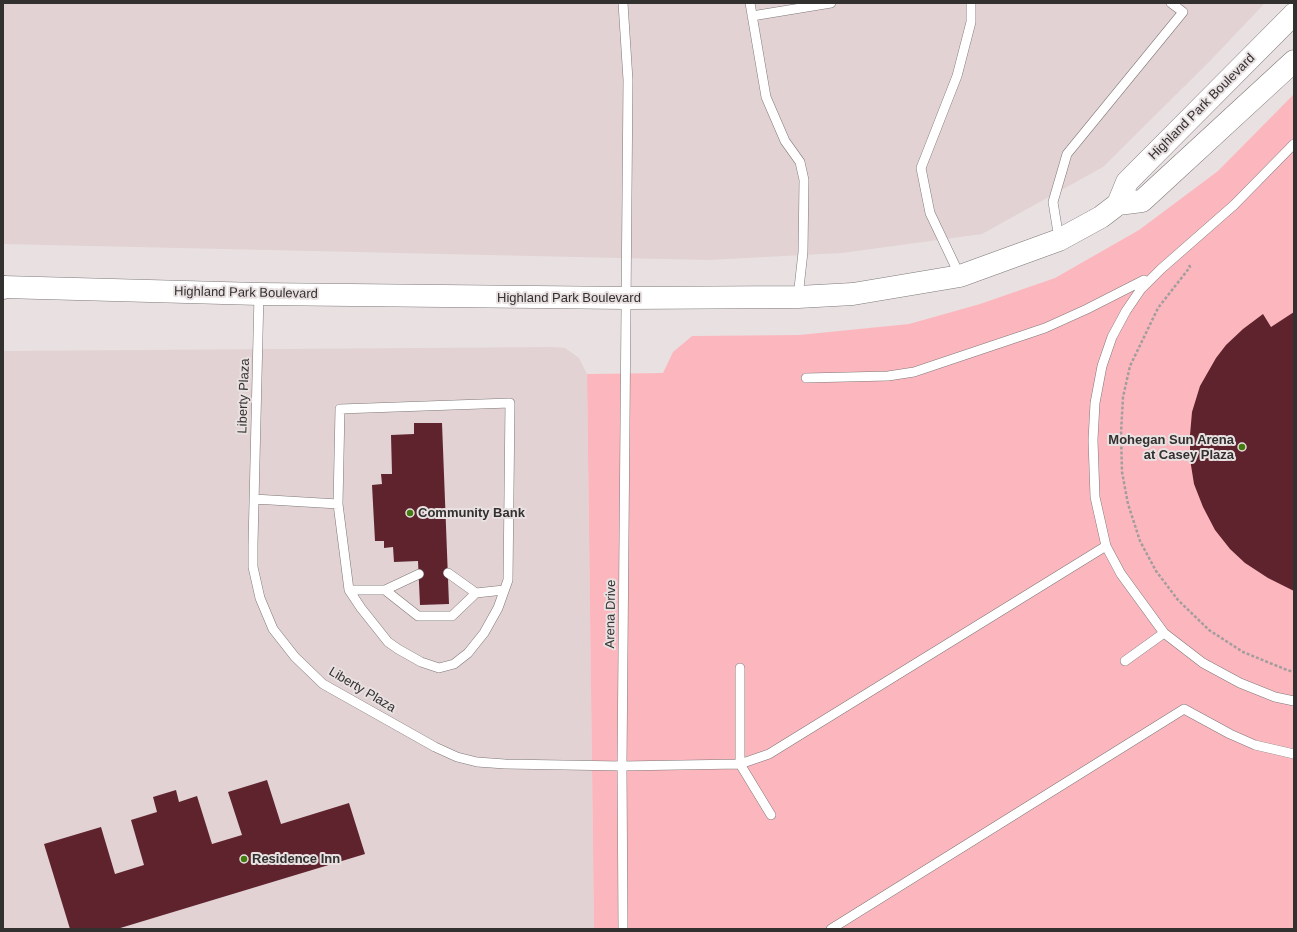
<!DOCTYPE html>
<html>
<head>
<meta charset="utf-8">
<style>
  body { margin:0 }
  #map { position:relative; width:1297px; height:932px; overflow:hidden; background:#e9e1e1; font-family:Arial,sans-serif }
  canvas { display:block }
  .frame { position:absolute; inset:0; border:4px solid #333030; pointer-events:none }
</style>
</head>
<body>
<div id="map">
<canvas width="1297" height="932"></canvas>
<div class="frame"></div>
</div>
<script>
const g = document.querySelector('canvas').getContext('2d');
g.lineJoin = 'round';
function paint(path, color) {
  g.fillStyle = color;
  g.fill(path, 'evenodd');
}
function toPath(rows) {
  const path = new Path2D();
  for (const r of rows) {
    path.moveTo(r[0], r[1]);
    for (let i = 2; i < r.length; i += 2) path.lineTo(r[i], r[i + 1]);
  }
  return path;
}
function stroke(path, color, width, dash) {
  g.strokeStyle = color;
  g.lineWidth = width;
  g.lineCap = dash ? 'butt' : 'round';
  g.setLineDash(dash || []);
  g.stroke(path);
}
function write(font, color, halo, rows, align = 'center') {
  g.font = font + ' Arial,sans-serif';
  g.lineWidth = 4;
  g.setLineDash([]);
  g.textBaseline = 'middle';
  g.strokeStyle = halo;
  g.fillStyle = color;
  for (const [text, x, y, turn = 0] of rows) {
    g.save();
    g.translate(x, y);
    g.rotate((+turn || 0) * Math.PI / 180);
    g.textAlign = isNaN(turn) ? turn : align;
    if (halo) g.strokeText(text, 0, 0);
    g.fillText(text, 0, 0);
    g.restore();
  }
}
const built = toPath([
  [3,3,1265,3,1209,62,1103,167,982,234,842,253,708,260,3,244],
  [554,347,565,348,579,358,587,374,594,929,3,929,3,351]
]);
const green = toPath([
  [1294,94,1294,929,594,929,587,374,663,373,673,352,692,336,799,335,909,324,980,304,1055,278,1139,230,1218,171]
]);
const building = toPath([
  [1294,312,1294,591,1268,578,1245,563,1230,549,1215,530,1203,507,1194,484,1190,459,1190,435,1192,412,1200,386,1216,358,1226,345,1243,329,1263,314,1271,327],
  [414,423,442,423,449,604,420,605,418,561,394,562,393,547,384,548,384,541,375,541,372,485,382,484,381,474,392,474,391,435,414,434],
  [267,780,281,824,349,803,365,854,117,929,70,929,44,844,101,827,115,874,144,865,131,820,157,812,153,797,176,790,179,802,197,796,212,844,242,835,228,792]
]);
const path = toPath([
  [1189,265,1190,267,1158,308,1130,366,1123,397,1121,433,1122,472,1128,504,1140,541,1156,571,1178,600,1209,630,1243,652,1287,670,1294,672]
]);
const lane = toPath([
  [623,3,628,80,622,766,623,929],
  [750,3,766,97,785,141,800,162,804,180,803,252,798,297],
  [752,16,831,3],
  [1294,144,1234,205,1161,269,1141,289,1126,311,1112,337,1102,366,1095,403,1093,440,1095,497,1106,546,1121,574,1164,633,1203,663,1240,683,1275,697,1294,701],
  [1059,239,1053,202,1067,154,1183,12,1171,3],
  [960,276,930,213,921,168,957,76,971,22,971,3],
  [259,294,253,544,253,567,260,598,273,629,295,657,323,684,435,747,457,757,477,762,505,764,622,766,740,764,769,754,1106,546],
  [806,378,888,376,914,372,1045,328,1087,309,1144,280],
  [254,499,338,504,340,409,510,403,508,580,498,608,484,633,468,653,454,664,439,668,421,662,398,649,388,642,361,608,349,590,338,504],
  [448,573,476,593,504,590],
  [349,590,385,590,419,574],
  [385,590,418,616,452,616,476,593],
  [1125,661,1164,633],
  [740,668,740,764,771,815],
  [831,929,1184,709,1230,734,1255,745,1294,754]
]);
const secondary = toPath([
  [1118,204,1142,201,1294,61],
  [3,287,259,294,627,298,798,297,853,294,960,276,1059,240,1101,217,1118,204,1127,182,1294,14]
]);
const highway = toPath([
  [3,288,4,287]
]);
const markers = [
  [1242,447,4,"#447b10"],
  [410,513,4,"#447b10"],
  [244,859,4,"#447b10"]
];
const streetNames = [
  ["Highland Park Boulevard",1202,107,-45],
  ["Highland Park Boulevard",246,293,1],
  ["Highland Park Boulevard",569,298],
  ["Liberty Plaza",244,396,-88],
  ["Arena Drive",611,614,-89],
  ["Liberty Plaza",362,690,31]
];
const poiNames = [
  ["Mohegan Sun Arena",1234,440,"right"],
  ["at Casey Plaza",1234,455,"right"],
  ["Community Bank",418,513],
  ["Residence Inn",252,859]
];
paint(built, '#e2d2d3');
paint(green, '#fcb7be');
paint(building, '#5f232e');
stroke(lane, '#7f7878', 10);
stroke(secondary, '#7f7878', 23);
stroke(highway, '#7f7878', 23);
stroke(path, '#a39d9d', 2.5, [3, 2]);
stroke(lane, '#fff', 9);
stroke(secondary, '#fff', 22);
stroke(highway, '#fff', 22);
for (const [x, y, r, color] of markers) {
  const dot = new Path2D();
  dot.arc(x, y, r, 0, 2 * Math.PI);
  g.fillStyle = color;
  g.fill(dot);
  stroke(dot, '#e9e1e1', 1.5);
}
write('13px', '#333030', '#e9e1e1', streetNames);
write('bold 13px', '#333030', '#e9e1e1', poiNames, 'left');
</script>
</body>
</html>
